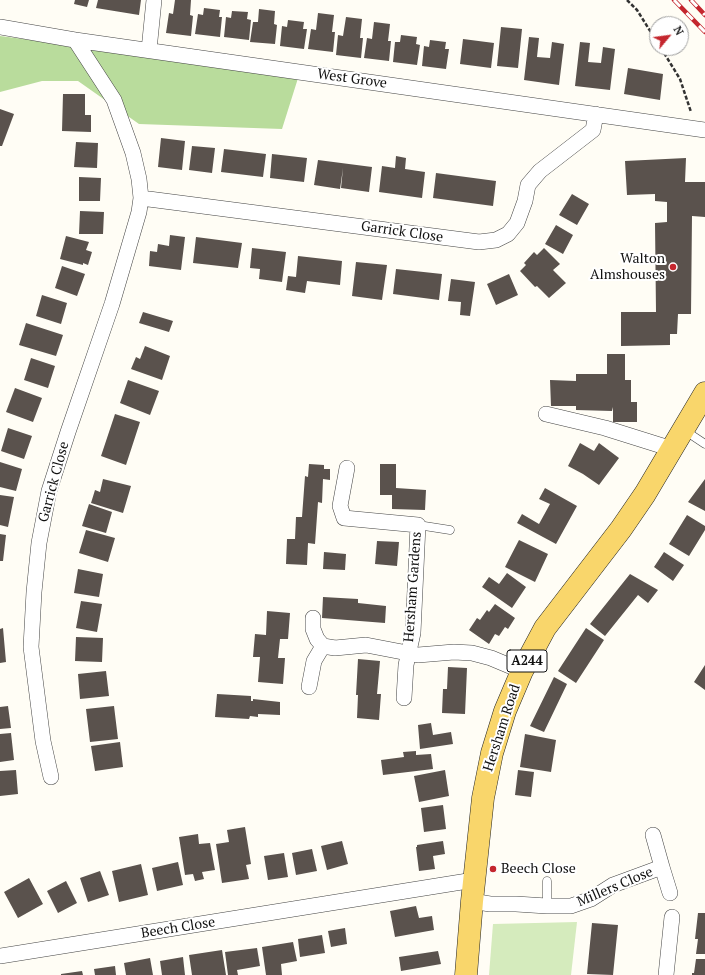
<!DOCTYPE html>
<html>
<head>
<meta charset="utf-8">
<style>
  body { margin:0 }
  #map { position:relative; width:705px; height:975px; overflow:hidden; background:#fffdf5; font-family:"PT Serif",serif }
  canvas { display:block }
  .north { position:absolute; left:649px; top:16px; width:40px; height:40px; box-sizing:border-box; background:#fff; border:1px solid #a0a0a0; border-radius:50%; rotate:61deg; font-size:11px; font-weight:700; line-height:16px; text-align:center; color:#111 }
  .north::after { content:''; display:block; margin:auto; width:14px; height:18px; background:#c4262e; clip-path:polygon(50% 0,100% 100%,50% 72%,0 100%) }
</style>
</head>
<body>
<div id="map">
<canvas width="705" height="975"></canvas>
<div class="north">N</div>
</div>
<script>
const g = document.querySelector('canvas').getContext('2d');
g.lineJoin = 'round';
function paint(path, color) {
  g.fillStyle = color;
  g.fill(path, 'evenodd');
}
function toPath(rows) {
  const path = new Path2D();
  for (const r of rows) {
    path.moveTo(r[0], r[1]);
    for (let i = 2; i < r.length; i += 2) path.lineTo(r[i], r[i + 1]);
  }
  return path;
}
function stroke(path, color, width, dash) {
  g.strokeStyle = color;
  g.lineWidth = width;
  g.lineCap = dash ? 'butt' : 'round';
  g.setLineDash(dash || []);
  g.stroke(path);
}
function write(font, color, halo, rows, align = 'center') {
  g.font = font + ' "PT Serif",serif';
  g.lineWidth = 4;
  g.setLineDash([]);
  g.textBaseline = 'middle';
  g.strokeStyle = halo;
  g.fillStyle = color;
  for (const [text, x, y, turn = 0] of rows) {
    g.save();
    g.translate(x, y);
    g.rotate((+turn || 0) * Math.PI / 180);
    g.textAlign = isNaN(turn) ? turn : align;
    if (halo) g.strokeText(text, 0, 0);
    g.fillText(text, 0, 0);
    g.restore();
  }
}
const green = toPath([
  [577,922,571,975,489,975,493,924]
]);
const forest = toPath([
  [0,36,147,55,299,75,282,129,139,124,78,81,42,81,0,92]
]);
const building = toPath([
  [75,0,89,0,87,7,74,4],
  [98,0,141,0,139,15,96,8],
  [175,0,191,0,190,15,193,16,191,36,166,33,169,13,173,14],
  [204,8,220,10,219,17,222,17,220,37,195,34,198,14,203,15],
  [259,9,275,11,274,24,277,25,275,44,250,42,253,22,258,22],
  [232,11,248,12,247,19,251,20,249,40,224,37,226,17,231,18],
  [318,13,334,15,332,32,335,32,333,52,308,49,311,29,316,30],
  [346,17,362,19,360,38,363,38,361,58,336,55,338,35,343,36],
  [288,20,304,22,303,29,307,29,304,49,280,46,282,26,287,27],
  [374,22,390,24,388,41,391,41,389,61,364,58,367,38,372,39],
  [501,27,522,29,518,68,497,66],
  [401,35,417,37,416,44,420,45,417,65,393,62,395,42,400,42],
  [529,37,539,38,537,57,550,58,552,42,564,44,559,85,524,80],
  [463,39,494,43,491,68,460,64],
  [430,40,446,42,445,49,449,49,446,69,422,66,424,46,429,47],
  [580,42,590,43,588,62,601,63,603,47,615,49,610,90,575,86],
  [628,68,663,74,660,100,624,94],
  [63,94,85,94,85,115,91,115,91,132,62,131],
  [0,109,14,114,2,146,0,146],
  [161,138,185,141,182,170,158,167],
  [76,142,98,143,97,168,74,167],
  [192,146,215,148,212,173,189,170],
  [224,149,266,154,263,177,221,172],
  [272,154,307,158,304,182,270,178],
  [396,156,406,158,405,169,425,172,422,198,379,192,382,166,395,168],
  [686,158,685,182,705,182,705,217,692,216,691,314,678,314,677,334,670,334,670,345,621,346,621,312,656,312,655,223,667,222,667,202,655,201,655,194,627,195,625,161],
  [318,160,372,167,369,192,341,188,343,168,340,189,314,185],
  [436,173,496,181,493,206,433,198],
  [79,177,101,178,100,201,79,201],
  [572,194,589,204,577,225,559,215],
  [80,211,104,212,103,234,79,234],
  [556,225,573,235,563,254,545,244],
  [170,235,185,237,181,270,149,266,150,251,157,252,158,244,169,246],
  [66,236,89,242,86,250,92,252,88,265,83,263,83,265,60,259],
  [196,237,242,243,238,268,193,263],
  [252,248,286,252,282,282,259,279,260,269,250,268],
  [544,248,560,264,553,270,566,283,549,298,537,286,535,287,520,271,526,265,524,263,534,252,537,255],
  [298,256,342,261,340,285,307,281,305,293,286,290,288,276,296,277],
  [356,262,387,265,382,300,352,296],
  [62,266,85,274,77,296,55,288],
  [396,269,442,274,439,300,393,294],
  [509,274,518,295,496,305,487,284],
  [451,279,475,282,470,316,460,315,461,302,448,301],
  [42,295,67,303,61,324,36,316],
  [143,312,173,321,169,332,139,323],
  [26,323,63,335,56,356,19,345],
  [145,346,170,356,162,380,131,369,136,357,140,359],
  [607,354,625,354,625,380,631,380,631,402,637,402,637,422,613,422,613,407,612,411,576,410,576,406,551,406,550,380,576,381,576,374,607,374],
  [31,358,55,366,48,388,24,380],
  [128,380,159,391,150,415,120,403],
  [15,388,42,398,33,422,6,412],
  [115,414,140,422,126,465,101,456],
  [8,428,32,436,24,459,1,451],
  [580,443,594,451,599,443,619,458,599,485,583,474,568,466],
  [0,462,22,469,16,491,0,487],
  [309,464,324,465,324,469,330,469,330,480,323,479,322,503,318,502,315,544,308,543,307,565,286,564,287,539,295,539,296,517,302,517,305,476,308,477],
  [380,464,396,464,396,488,426,490,425,510,392,509,392,495,380,495],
  [103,479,131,486,123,513,91,503,95,490,100,492],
  [705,479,705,511,688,502],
  [545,488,577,506,556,544,517,523,522,514,539,524,550,504,539,499],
  [0,495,14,497,8,527,0,525],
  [89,504,112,512,106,533,82,526],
  [687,515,705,526,705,530,689,556,669,544],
  [86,530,115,538,108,562,79,553],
  [0,534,6,535,3,561,0,561],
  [519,540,548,554,535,582,505,567],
  [377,541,399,542,397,566,375,564],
  [324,552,346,554,345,570,323,569],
  [664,552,684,565,673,581,654,567],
  [78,569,103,574,99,597,74,593],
  [507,573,526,587,512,608,482,587,489,577,499,584],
  [630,574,658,590,648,603,638,595,605,636,590,624],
  [323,597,358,599,358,603,386,606,385,623,322,618],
  [81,601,102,604,97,632,76,628],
  [495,604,515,618,508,629,505,627,499,636,495,634,489,644,469,630,477,618,480,620,487,610,489,612],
  [267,611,290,613,288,639,280,639,278,658,285,658,283,684,258,682,260,657,253,657,255,634,266,635],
  [3,628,6,662,0,663,0,629],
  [586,628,604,640,576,683,558,671],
  [76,637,103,638,102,662,75,661],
  [358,659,380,661,377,694,381,694,379,720,357,718,358,695,356,695],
  [705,665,705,690,694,682],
  [448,667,467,668,465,714,442,713,443,689,447,689],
  [106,671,109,696,80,699,78,674],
  [554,677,567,684,544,732,530,726],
  [217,694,251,696,251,701,253,701,253,699,280,702,280,715,258,714,258,717,250,716,249,719,215,717],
  [8,706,11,728,0,729,0,707],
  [114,706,118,739,90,742,86,709],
  [431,723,433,735,451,732,453,744,420,749,418,725],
  [11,733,14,760,0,762,0,734],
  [525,734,556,740,551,772,520,767],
  [120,742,123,767,95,771,91,746],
  [416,751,416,755,431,754,433,769,383,775,381,760,404,757,403,752],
  [16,770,18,794,0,796,0,771],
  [445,770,449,796,419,802,414,776],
  [518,770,534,772,531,797,515,795],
  [443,805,446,829,424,832,421,808],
  [245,827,251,864,246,865,249,879,222,883,216,844,229,842,227,830],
  [198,834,199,844,210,843,215,870,202,872,204,879,195,881,193,874,185,875,179,837],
  [342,841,348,864,327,870,321,846],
  [443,841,445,854,433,856,435,869,419,871,416,847,417,847,417,845],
  [312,849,317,871,296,875,292,853],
  [284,853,288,877,268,880,264,856],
  [178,862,183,885,157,891,152,868],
  [141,864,148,895,119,902,112,871],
  [100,871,109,895,88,902,80,878],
  [29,878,43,904,18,918,4,892],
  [66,881,77,903,58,913,47,891],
  [416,906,419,918,432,916,434,930,395,937,390,911],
  [698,913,705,913,705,954,696,954,698,939,695,939],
  [592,923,618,925,613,975,587,974],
  [345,928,347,944,331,947,328,931],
  [322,935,325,953,300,957,298,939],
  [293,942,297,961,281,964,282,975,266,975,262,947],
  [257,948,260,966,237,970,238,975,228,975,225,952],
  [222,950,226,975,192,975,189,955],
  [438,951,441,964,401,971,399,957],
  [183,957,185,975,162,975,160,961],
  [150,958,153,975,126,975,124,963],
  [696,959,705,959,705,975,692,975,692,973,694,973],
  [115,966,116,975,95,975,94,969],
  [82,971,83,975,61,975,61,974]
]);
const path = toPath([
  [627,0,637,10,657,42],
  [661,48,680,79,691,112]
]);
const lane = toPath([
  [684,430,705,444],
  [418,525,450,530],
  [547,881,547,906]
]);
const street = toPath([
  [0,27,75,40,705,130],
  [149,50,154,0],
  [141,198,479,242,496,240,508,234,517,223,525,201,528,185,540,171,593,130,596,114],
  [546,414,605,428,672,449],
  [347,468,340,506,344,518,418,525,413,633,406,665,404,698],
  [313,618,313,629,317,639,323,646,335,648,366,645,418,655,454,652,472,653,491,658,522,671],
  [309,687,314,661,323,646],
  [51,777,43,741,31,647,34,592,39,543,49,491,68,432,112,304,139,212,141,198,139,179,133,153,114,100,75,40],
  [662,867,670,893],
  [472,901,490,904,516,904,547,906,571,906,591,899,613,885,662,867,653,835],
  [0,956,474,880],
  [666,975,672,917]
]);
const primary = toPath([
  [466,975,472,901,483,798,492,753,505,711,522,671,545,628,621,529,645,494,705,393]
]);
const rail = toPath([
  [674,0,705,32],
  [691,0,705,15]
]);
const markers = [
  [673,267,4,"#c4262e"],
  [493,869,4,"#c4262e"]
];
const shields = [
  [527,661,40]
];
const shieldNames = [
  ["A244",527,661]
];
const streetNames = [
  ["West Grove",352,79,8],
  ["Garrick Close",402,232,8],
  ["Garrick Close",54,482,-75],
  ["Hersham Gardens",413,587,-86],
  ["Hersham Road",502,728,-72],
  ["Millers Close",615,887,-23],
  ["Beech Close",178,928,-9]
];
const poiNames = [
  ["Walton",665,259],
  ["Almshouses",665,275],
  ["Beech Close",501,869,"left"]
];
paint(green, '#d5ebbd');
paint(forest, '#b9dc9c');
paint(building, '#5a524d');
stroke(lane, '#444', 9);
stroke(street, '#444', 16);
stroke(primary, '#222', 23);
stroke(path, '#333', 2.5, [4, 2]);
stroke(lane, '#fff', 8);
stroke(street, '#fff', 15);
stroke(primary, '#f9d66b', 22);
stroke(rail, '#c4262e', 4.5);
stroke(rail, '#fff', 3, [9]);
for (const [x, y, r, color] of markers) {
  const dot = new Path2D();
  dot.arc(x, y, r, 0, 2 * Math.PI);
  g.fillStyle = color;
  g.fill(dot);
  stroke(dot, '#fff', 1.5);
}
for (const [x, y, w] of shields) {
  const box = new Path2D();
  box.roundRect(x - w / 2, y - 11, w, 22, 3);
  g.fillStyle = '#fff';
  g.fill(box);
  stroke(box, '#111', 1);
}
write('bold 13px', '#111', null, shieldNames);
write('14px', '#111', '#fff', streetNames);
write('14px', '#111', '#fff', poiNames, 'right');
</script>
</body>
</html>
